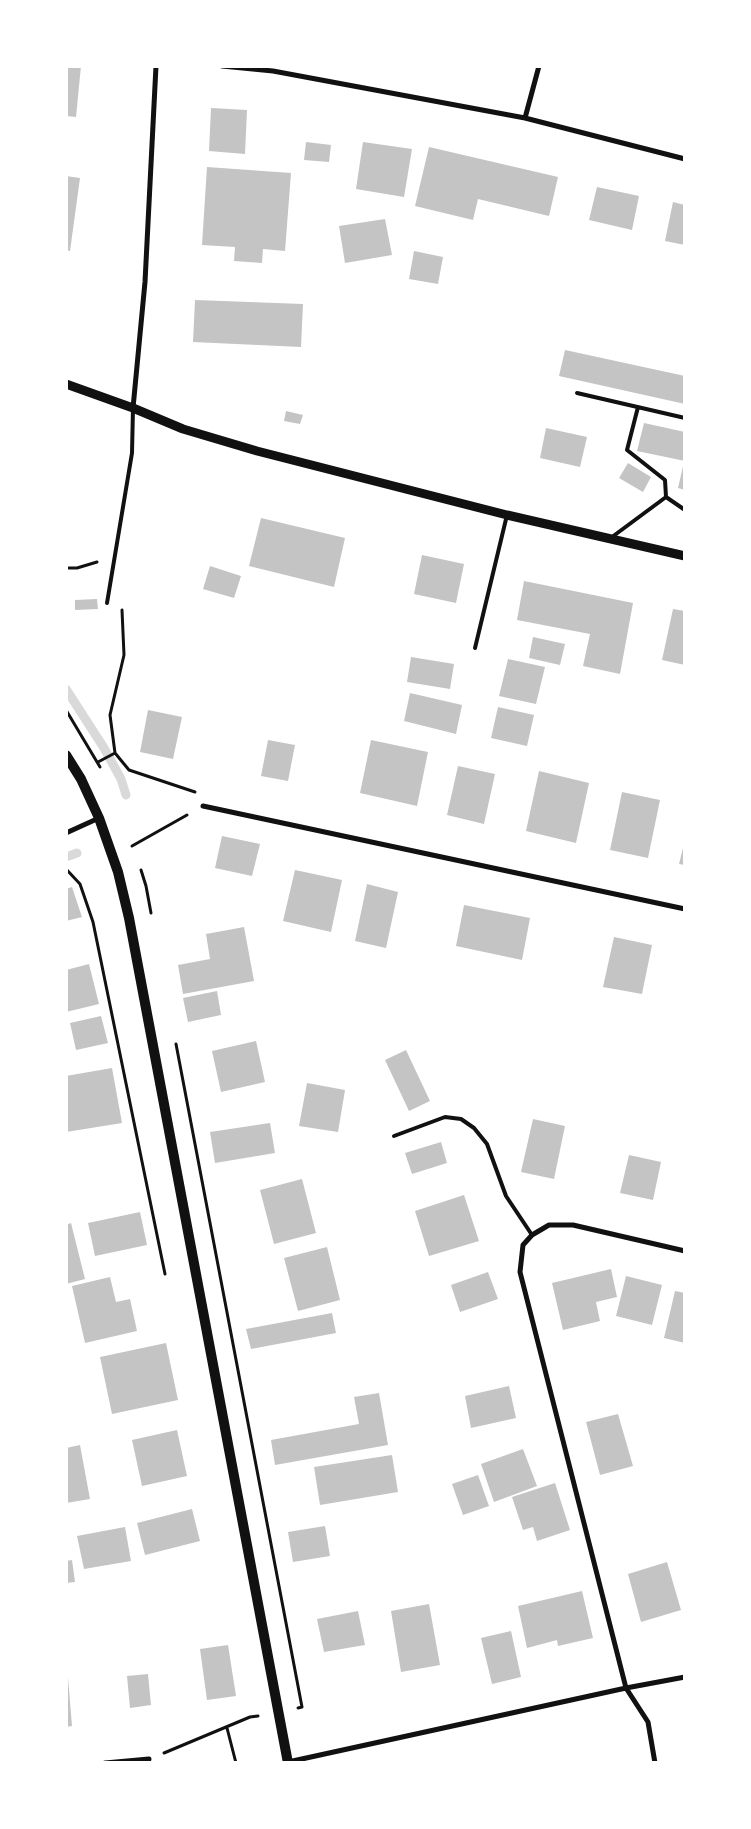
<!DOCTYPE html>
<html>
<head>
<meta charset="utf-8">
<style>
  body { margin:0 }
  #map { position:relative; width:751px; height:1829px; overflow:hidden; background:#fff; font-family:Barlow,sans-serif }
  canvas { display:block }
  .frame { position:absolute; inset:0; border:68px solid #fff; pointer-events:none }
</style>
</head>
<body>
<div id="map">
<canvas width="751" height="1829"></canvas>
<div class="frame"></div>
</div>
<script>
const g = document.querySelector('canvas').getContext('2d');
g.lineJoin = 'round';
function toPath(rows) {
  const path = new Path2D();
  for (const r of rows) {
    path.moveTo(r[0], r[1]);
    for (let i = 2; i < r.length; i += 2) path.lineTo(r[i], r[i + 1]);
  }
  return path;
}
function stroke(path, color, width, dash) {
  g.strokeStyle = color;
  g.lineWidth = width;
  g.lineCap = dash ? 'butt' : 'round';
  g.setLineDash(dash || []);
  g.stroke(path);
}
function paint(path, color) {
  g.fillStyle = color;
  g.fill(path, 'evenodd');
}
const stream = toPath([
  [66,689,104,748,121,779,126,795],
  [66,857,77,853]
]);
const building = toPath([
  [66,66,81,66,76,117,66,116],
  [211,108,247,110,245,154,209,151],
  [306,142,331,145,329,162,304,160],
  [363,142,412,149,404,197,356,189],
  [429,147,558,177,549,216,478,199,473,220,415,206],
  [207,167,291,173,285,251,263,249,262,263,234,261,235,247,202,245],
  [66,176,80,178,70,251,66,250],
  [597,187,639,196,632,230,589,220],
  [673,202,685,205,685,245,665,241],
  [385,219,392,255,345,263,339,226],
  [414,251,443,257,438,284,409,279],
  [195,300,303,304,301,347,193,342],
  [565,350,685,376,685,404,559,376],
  [286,411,303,415,300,424,284,421],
  [644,423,685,432,685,461,637,451],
  [546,428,587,437,580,467,540,458],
  [684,462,685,462,685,490,678,488],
  [628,463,651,477,643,492,619,478],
  [261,518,345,538,334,587,249,566],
  [422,555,464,564,456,603,414,594],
  [210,566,241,576,234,598,203,589],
  [524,581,633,603,620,674,583,666,590,634,517,620],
  [97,599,98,609,75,610,75,600],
  [673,609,685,611,685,665,662,660],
  [533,637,565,644,560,665,529,658],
  [411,657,454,664,450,689,407,682],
  [508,659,545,667,536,704,499,696],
  [410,693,462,705,456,734,404,721],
  [498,707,534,715,527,746,491,738],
  [148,710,182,717,173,759,140,752],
  [268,740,295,745,288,781,261,776],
  [371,740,428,752,417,806,360,793],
  [458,766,495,774,484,824,447,815],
  [539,771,589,783,576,843,526,831],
  [622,792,660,800,648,858,610,850],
  [222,836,260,844,252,876,215,868],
  [684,844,685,844,685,865,679,864],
  [295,870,342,880,331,932,283,921],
  [367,884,398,892,386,948,355,941],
  [72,887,82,917,66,921,66,889],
  [464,905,530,918,522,960,456,946],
  [244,927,254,981,183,994,178,965,210,959,206,934],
  [614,937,652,945,642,994,603,987],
  [89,964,99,1004,66,1012,66,970],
  [217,991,221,1015,188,1022,183,998],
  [101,1016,108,1043,76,1050,70,1023],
  [256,1041,265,1082,221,1092,212,1051],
  [406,1050,430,1101,409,1111,385,1060],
  [112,1068,122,1123,66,1132,66,1076],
  [307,1083,345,1090,338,1132,299,1126],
  [533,1119,565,1126,554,1179,521,1172],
  [270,1123,275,1153,215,1163,210,1132],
  [441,1142,447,1163,412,1174,405,1153],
  [629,1155,661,1162,653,1200,620,1193],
  [302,1179,316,1233,274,1244,260,1190],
  [464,1195,479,1241,429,1256,415,1211],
  [140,1212,147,1245,95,1256,88,1223],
  [71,1223,85,1279,66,1284,66,1225],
  [327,1247,340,1300,298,1311,284,1258],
  [611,1269,617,1297,596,1302,600,1321,563,1330,552,1283],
  [488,1272,498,1299,460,1312,451,1285],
  [626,1276,662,1285,652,1325,616,1316],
  [110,1277,116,1302,130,1299,137,1331,85,1343,72,1286],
  [675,1291,685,1293,685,1343,664,1338],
  [332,1313,336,1333,251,1349,246,1329],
  [166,1343,178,1400,112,1414,100,1357],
  [509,1386,516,1418,471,1428,465,1396],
  [379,1393,388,1445,275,1465,271,1440,359,1424,354,1397],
  [618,1414,633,1466,600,1475,586,1422],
  [177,1430,187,1476,142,1486,132,1440],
  [80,1445,90,1499,66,1503,66,1448],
  [523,1449,537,1486,494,1502,481,1464],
  [392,1455,398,1492,320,1505,314,1467],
  [478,1475,489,1506,463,1515,452,1484],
  [555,1483,570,1530,537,1541,533,1527,523,1530,512,1497],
  [192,1509,200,1541,145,1555,137,1523],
  [325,1526,330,1556,293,1562,288,1532],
  [125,1527,131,1561,84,1569,77,1536],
  [72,1560,75,1582,66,1583,66,1561],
  [667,1562,681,1610,641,1622,628,1574],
  [582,1591,593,1638,558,1646,557,1640,527,1648,518,1606],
  [429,1604,440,1665,401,1672,391,1611],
  [358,1611,365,1645,324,1652,317,1619],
  [511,1631,521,1677,492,1684,481,1638],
  [228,1645,236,1696,207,1700,200,1649],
  [148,1674,151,1705,130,1708,127,1676],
  [66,1677,68,1677,72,1726,66,1727]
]);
const path = toPath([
  [66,568,77,568,97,562],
  [122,610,124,655,110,715,115,753,129,770,195,792],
  [66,710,100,767],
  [98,762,115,753],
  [132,846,187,815],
  [66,869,80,884,93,922,165,1274],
  [141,870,146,886,151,913],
  [176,1044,302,1707,298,1708],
  [227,1728,236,1763],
  [164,1753,250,1717,258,1716]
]);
const service = toPath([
  [577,393,685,418],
  [638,407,627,450,665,480,666,497,685,510],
  [612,537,666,497],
  [107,603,132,453,133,408],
  [475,648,507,515],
  [394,1136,445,1117,461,1119,474,1128,487,1144,506,1196,532,1235]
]);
const minor = toPath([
  [222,66,273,71,525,118,685,159],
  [525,118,539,66],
  [133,408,145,282,156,66],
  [203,806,685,909],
  [66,833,99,818],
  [288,1762,626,1688,685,1677],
  [105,1763,149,1759],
  [655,1763,648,1722,626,1688,520,1272,523,1245,532,1235,549,1225,573,1225,685,1251]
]);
const tertiary = toPath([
  [66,384,133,408,183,429,257,451,507,515,685,556]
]);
const secondary = toPath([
  [66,755,81,779,99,818,118,872,129,918,288,1763]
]);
stroke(stream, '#d9d9d9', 9);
paint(building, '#c4c4c4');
stroke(path, '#111', 3);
stroke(service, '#111', 4);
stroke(minor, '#111', 5);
stroke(tertiary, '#111', 9);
stroke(secondary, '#111', 10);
</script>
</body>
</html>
